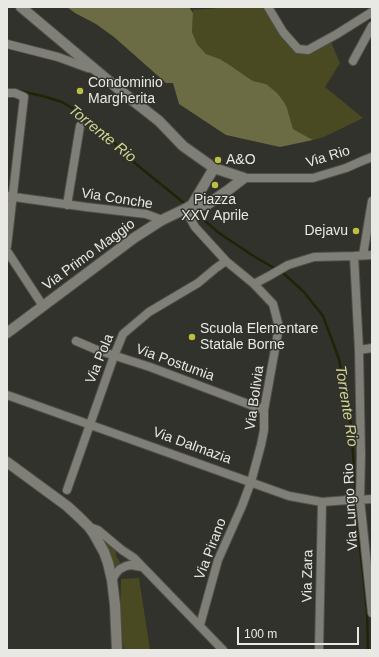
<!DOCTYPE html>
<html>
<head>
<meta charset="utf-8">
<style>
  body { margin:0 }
  #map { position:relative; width:379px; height:657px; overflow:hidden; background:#31322b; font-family:Helvetica,sans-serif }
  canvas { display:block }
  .frame { position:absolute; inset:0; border:8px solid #e8e9e4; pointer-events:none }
  .scale { position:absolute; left:237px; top:627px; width:122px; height:18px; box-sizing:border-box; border:2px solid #e8e9e4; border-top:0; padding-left:5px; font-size:12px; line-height:14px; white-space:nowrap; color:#e8e9e4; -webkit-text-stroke:3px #31322b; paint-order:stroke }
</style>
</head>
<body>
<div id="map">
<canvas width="379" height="657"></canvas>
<div class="frame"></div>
<div class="scale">100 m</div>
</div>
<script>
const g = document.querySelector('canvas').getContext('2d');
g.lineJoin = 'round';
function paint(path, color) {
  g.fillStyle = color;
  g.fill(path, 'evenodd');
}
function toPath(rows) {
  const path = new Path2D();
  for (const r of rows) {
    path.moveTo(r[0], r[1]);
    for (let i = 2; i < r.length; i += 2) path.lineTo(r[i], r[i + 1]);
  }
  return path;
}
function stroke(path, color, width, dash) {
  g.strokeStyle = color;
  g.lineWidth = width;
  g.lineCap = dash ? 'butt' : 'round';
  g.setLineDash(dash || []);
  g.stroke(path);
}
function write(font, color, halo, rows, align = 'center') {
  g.font = font + ' Helvetica,sans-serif';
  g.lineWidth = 3;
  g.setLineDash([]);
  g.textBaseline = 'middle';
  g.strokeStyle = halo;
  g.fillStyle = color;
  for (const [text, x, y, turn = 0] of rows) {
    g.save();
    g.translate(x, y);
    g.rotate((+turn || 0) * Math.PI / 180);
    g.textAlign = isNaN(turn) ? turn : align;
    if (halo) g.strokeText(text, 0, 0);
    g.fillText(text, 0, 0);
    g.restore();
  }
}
const green = toPath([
  [233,7,267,7,297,47,318,48,331,42,340,63,325,87,363,118,324,137,313,140,293,129,287,108,284,102,266,84,253,81,220,59,206,54,197,44,192,32,193,10],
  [103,539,116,551,116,556,120,562,119,564,115,567,114,566,111,556],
  [139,578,150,650,124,650,120,618,121,579]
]);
const forest = toPath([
  [67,7,189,7,193,13,192,32,197,44,206,54,220,59,231,66,244,75,253,81,266,84,277,93,284,102,287,108,293,129,313,140,280,147,226,135,179,104,173,83,166,83,114,37,96,24,75,13]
]);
const stream = toPath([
  [15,90,43,96,62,102,79,112,97,126,136,164,184,203],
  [205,221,219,233,255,257,276,269],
  [281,271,304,292,323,316,339,359,351,425,356,497],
  [356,502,358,529,367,611,368,650]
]);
const minor = toPath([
  [268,7,283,32,298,49,308,50,337,34,372,12],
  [7,44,58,57,88,68,94,69],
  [353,61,372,26],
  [7,93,15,93,24,97,7,246],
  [244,178,313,178,346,168,362,161,372,157],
  [7,196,86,207,146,214,162,220],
  [67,205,80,126],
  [185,209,195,227,226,261,254,284,273,304,279,327,264,410,264,430,261,445,251,482,242,506,218,560,200,625],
  [7,251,43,306],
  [363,255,372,201],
  [354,256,359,350,361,455,360,499,372,613],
  [254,284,269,276,288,265,314,257,354,256,372,255],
  [76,341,97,350,150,367,264,410],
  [359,350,372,348],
  [7,395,289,496,322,502,348,500],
  [67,490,114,356,123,334,149,312,198,283,216,268,226,261],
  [358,500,372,499],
  [89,527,98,530,122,550,134,558,223,650],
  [112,580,116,573,120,569,126,566,131,565,142,567],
  [319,650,322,502]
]);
const tertiary = toPath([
  [21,7,122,92,159,121,183,146,214,168,244,178],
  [192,205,214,168],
  [7,333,134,238,162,220,185,209,192,205,198,206,208,204,227,191,244,178],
  [7,462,67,506,79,517,89,527,94,534,104,552,108,563,112,580,115,605,117,650],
  [348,500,358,500]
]);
const markers = [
  [80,91,4,"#bdbf43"],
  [218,160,4,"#bdbf43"],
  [215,185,4,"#bdbf43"],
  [356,231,4,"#bdbf43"],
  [192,337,4,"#bdbf43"]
];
const poiNames = [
  ["Condominio",88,83],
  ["Margherita",88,99],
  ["A&O",226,160],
  ["Piazza",215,200,"center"],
  ["XXV Aprile",215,216,"center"],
  ["Dejavu",348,231,"right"],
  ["Scuola Elementare",200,329],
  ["Statale Borne",200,345]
];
const streetNames = [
  ["Via Rio",328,157,-17],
  ["Via Conche",117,199,9],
  ["Via Primo Maggio",89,255,-36],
  ["Via Pola",100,359,-68],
  ["Via Postumia",175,363,20],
  ["Via Bolivia",255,398,-82],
  ["Via Dalmazia",192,446,20],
  ["Via Lungo Rio",351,507,-93],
  ["Via Pirano",211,549,-69],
  ["Via Zara",308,576,-89]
];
const waterNames = [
  ["Torrente Rio",102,134,39],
  ["Torrente Rio",346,406,81]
];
paint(green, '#494a22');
paint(forest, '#6b6c43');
stroke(stream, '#222304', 2.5);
stroke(minor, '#4f504a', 10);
stroke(tertiary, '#4f504a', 12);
stroke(minor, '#7f7f78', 8);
stroke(tertiary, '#7f7f78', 10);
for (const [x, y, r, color] of markers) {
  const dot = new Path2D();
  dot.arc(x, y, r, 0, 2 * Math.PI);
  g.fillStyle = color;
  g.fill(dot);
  stroke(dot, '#31322b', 1.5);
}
write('14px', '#e8e9e4', '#31322b', poiNames, 'left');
write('14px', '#e8e9e4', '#31322b', streetNames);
write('italic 15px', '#d4d792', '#31322b', waterNames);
</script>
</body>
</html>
